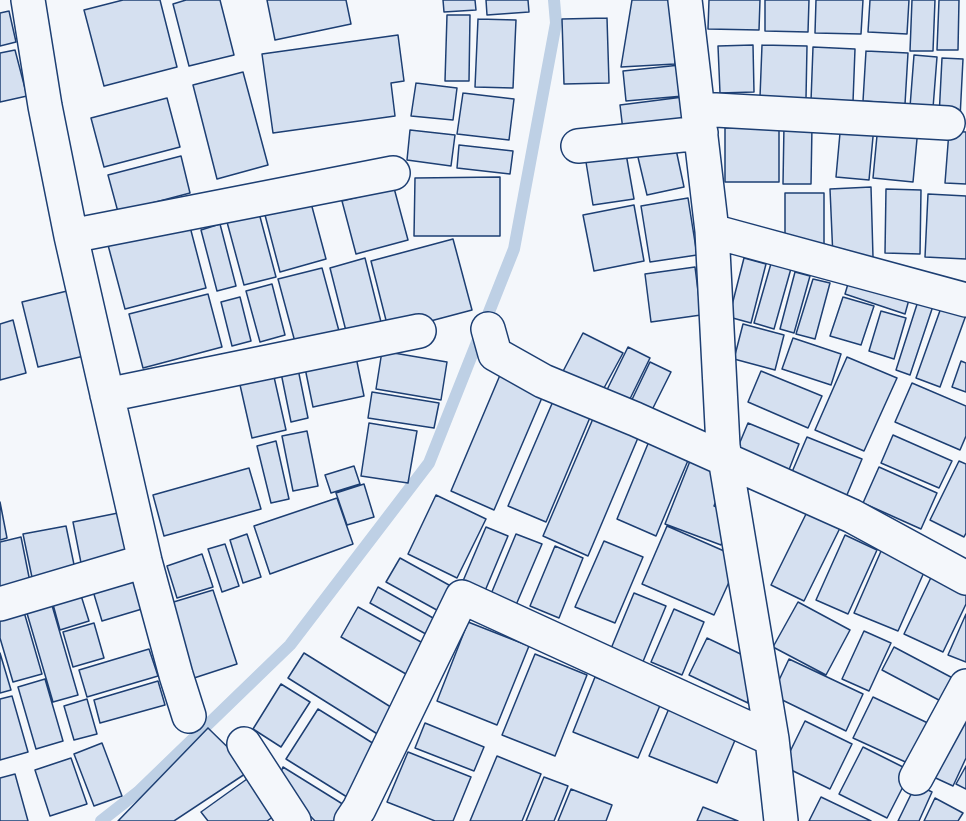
<!DOCTYPE html>
<html>
<head>
<meta charset="utf-8">
<style>
  body { margin:0 }
  canvas { display:block; background:#f4f7fb }
</style>
</head>
<body>
<canvas width="966" height="821"></canvas>
<script>
const g = document.querySelector('canvas').getContext('2d');
g.lineJoin = 'round';
function toPath(rows) {
  const path = new Path2D();
  for (const r of rows) {
    path.moveTo(r[0], r[1]);
    for (let i = 2; i < r.length; i += 2) path.lineTo(r[i], r[i + 1]);
  }
  return path;
}
function stroke(path, color, width, dash) {
  g.strokeStyle = color;
  g.lineWidth = width;
  g.lineCap = dash ? 'butt' : 'round';
  g.setLineDash(dash || []);
  g.stroke(path);
}
function paint(path, color) {
  g.fillStyle = color;
  g.fill(path, 'evenodd');
}
const stream = toPath([
  [101,821,138,792,290,645,429,463,514,249,556,23,554,0]
]);
const building = toPath([
  [123,0,160,0,177,67,104,86,84,10,123,0],
  [186,0,220,0,234,55,189,66,173,4,186,0],
  [267,0,346,0,351,24,275,40,267,0],
  [443,0,475,0,476,10,444,12,443,0],
  [486,0,528,0,529,12,487,15,486,0],
  [632,0,672,0,675,64,621,67,632,0],
  [709,0,760,0,759,30,708,29,709,0],
  [765,0,809,0,808,32,765,31,765,0],
  [816,0,863,0,861,34,815,33,816,0],
  [870,0,909,0,907,34,868,32,870,0],
  [912,0,935,0,933,51,910,51,912,0],
  [939,0,959,0,958,50,937,50,939,0],
  [9,11,16,42,0,46,0,13,9,11],
  [447,15,470,15,469,81,445,81,447,15],
  [607,18,609,83,564,84,562,19,607,18],
  [478,19,516,20,513,88,475,87,478,19],
  [398,35,404,81,391,83,395,116,273,133,262,54,398,35],
  [753,45,754,92,720,93,718,46,753,45],
  [762,45,807,46,806,98,760,97,762,45],
  [813,47,855,49,853,102,811,101,813,47],
  [15,50,27,96,0,102,0,53,15,50],
  [866,51,908,53,905,104,863,101,866,51],
  [914,55,937,57,933,108,910,107,914,55],
  [942,58,963,59,960,118,939,117,942,58],
  [680,65,683,96,626,101,623,71,680,65],
  [243,72,268,165,217,179,193,85,243,72],
  [416,83,457,88,453,120,411,116,416,83],
  [463,93,514,99,509,140,457,134,463,93],
  [683,97,687,130,624,139,620,105,683,97],
  [167,98,180,147,104,167,91,118,167,98],
  [841,122,874,126,869,180,836,177,841,122],
  [784,125,812,126,811,184,783,184,784,125],
  [878,125,918,128,913,182,873,178,878,125],
  [779,127,779,182,725,182,725,128,779,127],
  [410,130,455,135,451,166,407,160,410,130],
  [949,131,966,132,966,184,945,183,949,131],
  [674,140,684,187,647,195,636,149,674,140],
  [459,145,513,151,510,174,457,168,459,145],
  [625,148,634,199,593,205,585,156,625,148],
  [181,156,190,193,118,212,108,175,181,156],
  [500,177,500,236,414,236,415,178,500,177],
  [871,187,873,257,833,258,830,189,871,187],
  [394,188,408,240,356,254,342,201,394,188],
  [886,189,921,190,920,254,885,253,886,189],
  [785,193,824,193,824,246,785,246,785,193],
  [928,194,966,196,966,259,925,257,928,194],
  [688,198,697,255,650,262,641,206,688,198],
  [311,203,326,259,280,272,265,215,311,203],
  [634,205,644,261,594,271,583,215,634,205],
  [259,213,276,277,244,285,227,222,259,213],
  [189,223,206,288,125,309,108,245,189,223],
  [220,224,236,286,217,291,201,230,220,224],
  [453,239,472,310,389,332,371,261,453,239],
  [365,258,381,322,346,331,330,268,365,258],
  [744,258,766,264,751,323,729,317,744,258],
  [772,260,792,265,774,329,754,323,772,260],
  [695,267,701,315,651,322,645,274,695,267],
  [322,268,339,331,295,342,278,279,322,268],
  [795,272,810,276,794,333,780,329,795,272],
  [850,277,910,296,905,314,845,294,850,277],
  [813,279,830,283,815,339,796,334,813,279],
  [272,284,285,335,260,342,246,291,272,284],
  [67,291,84,356,38,367,22,302,67,291],
  [208,294,222,347,143,368,129,314,208,294],
  [240,297,251,341,232,346,221,302,240,297],
  [843,297,874,306,861,345,830,336,843,297],
  [919,298,934,303,910,375,896,370,919,298],
  [942,305,966,315,940,387,916,378,942,305],
  [881,311,906,318,894,359,869,351,881,311],
  [13,320,26,373,0,380,0,324,13,320],
  [743,324,784,335,775,370,734,359,743,324],
  [583,333,623,353,598,399,559,379,583,333],
  [793,338,841,354,831,385,782,369,793,338],
  [628,347,650,358,625,409,603,398,628,347],
  [382,351,447,362,441,400,376,389,382,351],
  [356,357,364,396,313,407,305,368,356,357],
  [847,357,897,378,864,451,815,430,847,357],
  [961,361,966,363,966,392,952,387,961,361],
  [650,362,671,372,647,420,627,410,650,362],
  [297,364,308,418,291,422,280,368,297,364],
  [272,368,286,430,252,438,238,376,272,368],
  [503,368,547,386,494,510,451,491,503,368],
  [761,371,822,396,808,428,748,402,761,371],
  [912,383,966,406,966,436,960,450,895,422,912,383],
  [372,392,439,403,434,428,368,418,372,392],
  [557,392,594,408,546,522,508,506,557,392],
  [598,407,643,426,588,556,543,536,598,407],
  [369,423,417,431,408,483,361,476,369,423],
  [748,423,799,444,785,480,733,459,748,423],
  [307,431,318,486,293,491,282,436,307,431],
  [652,434,692,451,656,536,617,519,652,434],
  [893,435,952,461,939,488,881,463,893,435],
  [807,437,862,459,844,502,789,479,807,437],
  [276,441,289,499,271,503,257,446,276,441],
  [692,456,728,470,714,506,733,514,721,545,665,524,692,456],
  [959,461,966,464,966,533,964,537,930,520,959,461],
  [354,466,360,484,331,493,325,475,354,466],
  [879,467,937,493,921,529,863,503,879,467],
  [249,468,261,509,164,536,153,495,249,468],
  [364,484,374,517,347,525,336,493,364,484],
  [436,495,486,519,457,578,408,554,436,495],
  [337,498,353,544,270,574,254,526,337,498],
  [0,502,7,538,0,540,0,502],
  [808,510,841,526,804,601,771,585,808,510],
  [123,512,132,559,82,568,73,522,123,512],
  [66,526,77,579,34,587,23,534,66,526],
  [667,526,740,558,714,615,642,584,667,526],
  [486,527,508,536,482,598,460,588,486,527],
  [247,534,261,577,243,583,230,540,247,534],
  [516,534,542,544,516,605,491,594,516,534],
  [845,535,877,550,848,614,816,600,845,535],
  [21,537,31,587,0,593,0,542,21,537],
  [604,541,643,557,615,623,575,607,604,541],
  [885,542,929,561,898,631,854,613,885,542],
  [225,544,239,586,222,592,208,549,225,544],
  [555,546,583,558,559,618,530,606,555,546],
  [202,554,213,587,177,598,167,566,202,554],
  [400,558,458,590,444,614,386,582,400,558],
  [936,567,966,581,966,604,943,652,904,634,936,567],
  [129,569,142,609,102,621,90,581,129,569],
  [378,587,442,623,433,638,370,603,378,587],
  [79,589,89,621,60,630,51,597,79,589],
  [213,590,237,664,191,679,167,604,213,590],
  [634,593,666,606,642,664,610,651,634,593],
  [49,595,78,695,53,702,24,603,49,595],
  [798,602,850,630,826,675,773,647,798,602],
  [22,605,42,674,13,682,0,638,0,611,22,605],
  [358,607,430,647,413,678,341,637,358,607],
  [674,609,704,622,682,675,651,662,674,609],
  [966,614,966,662,948,655,966,614],
  [468,622,529,646,497,725,437,701,468,622],
  [94,623,104,658,73,667,63,632,94,623],
  [864,631,891,643,869,691,842,679,864,631],
  [707,638,749,658,748,703,689,675,707,638],
  [894,647,964,684,952,707,882,670,894,647],
  [149,649,158,676,87,697,79,670,149,649],
  [0,653,11,690,0,693,0,653],
  [304,653,394,709,379,735,288,678,304,653],
  [535,654,587,675,555,756,502,735,535,654],
  [789,659,863,694,846,731,772,695,789,659],
  [595,677,661,703,638,758,573,732,595,677],
  [45,679,63,741,36,749,18,687,45,679],
  [158,681,165,705,100,723,94,700,158,681],
  [281,684,310,702,281,747,253,729,281,684],
  [12,696,28,752,0,760,0,699,12,696],
  [873,697,932,725,912,765,853,738,873,697],
  [87,699,97,734,74,740,64,706,87,699],
  [670,706,738,733,717,783,649,756,670,706],
  [318,709,379,747,347,797,286,759,318,709],
  [966,714,966,758,953,786,927,774,966,714],
  [805,721,852,744,830,789,783,766,805,721],
  [425,723,484,747,474,771,415,748,425,723],
  [208,728,251,770,174,821,118,821,208,728],
  [102,743,122,796,94,806,74,754,102,743],
  [863,747,911,771,887,818,839,794,863,747],
  [408,752,471,777,453,821,435,821,387,802,408,752],
  [497,756,541,774,522,821,470,821,497,756],
  [71,758,87,804,50,816,35,770,71,758],
  [966,766,966,789,956,784,966,766],
  [283,767,349,808,341,821,315,821,277,781,283,767],
  [15,774,28,821,0,821,0,778,15,774],
  [254,774,281,811,267,821,208,821,201,812,254,774],
  [544,777,568,786,554,821,526,821,544,777],
  [916,784,932,792,919,821,898,821,916,784],
  [571,789,612,805,606,821,558,821,571,789],
  [821,797,871,821,809,821,821,797],
  [935,798,963,813,958,821,924,821,935,798],
  [703,807,738,821,697,821,703,807]
]);
const minor = toPath([
  [28,0,45,106,71,236,145,561,176,675,189,716],
  [685,0,712,231,723,446,772,739,781,821],
  [698,109,948,123],
  [578,146,701,133],
  [712,231,966,300],
  [71,236,393,173],
  [488,329,495,354,543,381,635,419,852,516,966,578],
  [107,395,419,331],
  [0,604,145,561],
  [244,744,294,821],
  [916,778,966,686],
  [351,821,359,809,462,597,772,739]
]);
stroke(stream, '#bed0e5', 12);
paint(building, '#d5e0f0');
stroke(building, '#1d3f73', 1.5);
stroke(minor, '#1d3f73', 36);
stroke(minor, '#f4f7fb', 33);
</script>
</body>
</html>
